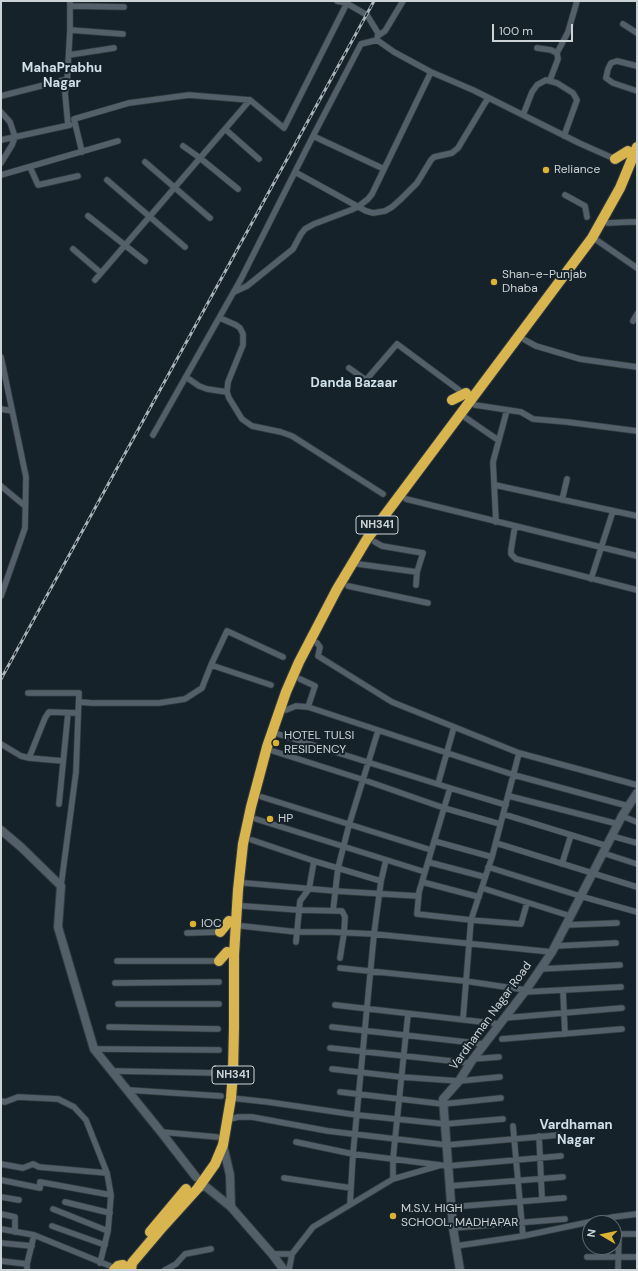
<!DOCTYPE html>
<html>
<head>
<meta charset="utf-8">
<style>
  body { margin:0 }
  #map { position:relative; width:638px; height:1271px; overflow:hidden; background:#162229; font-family:"DM Sans",sans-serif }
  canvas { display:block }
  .frame { position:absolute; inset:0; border:2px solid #cbd3d7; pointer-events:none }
  .north { position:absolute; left:582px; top:1215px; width:40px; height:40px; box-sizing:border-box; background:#162229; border:1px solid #5e696f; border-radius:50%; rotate:279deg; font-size:11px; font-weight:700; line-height:16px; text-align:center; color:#cbd3d7 }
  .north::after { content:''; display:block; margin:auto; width:14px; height:18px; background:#dbb233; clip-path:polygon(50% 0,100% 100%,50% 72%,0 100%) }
  .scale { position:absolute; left:492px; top:24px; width:81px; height:18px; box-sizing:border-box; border:2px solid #cbd3d7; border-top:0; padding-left:5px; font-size:12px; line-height:14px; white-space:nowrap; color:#cbd3d7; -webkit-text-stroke:3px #162229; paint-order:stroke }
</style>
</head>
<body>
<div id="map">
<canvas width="638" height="1271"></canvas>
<div class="frame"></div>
<div class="north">N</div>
<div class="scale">100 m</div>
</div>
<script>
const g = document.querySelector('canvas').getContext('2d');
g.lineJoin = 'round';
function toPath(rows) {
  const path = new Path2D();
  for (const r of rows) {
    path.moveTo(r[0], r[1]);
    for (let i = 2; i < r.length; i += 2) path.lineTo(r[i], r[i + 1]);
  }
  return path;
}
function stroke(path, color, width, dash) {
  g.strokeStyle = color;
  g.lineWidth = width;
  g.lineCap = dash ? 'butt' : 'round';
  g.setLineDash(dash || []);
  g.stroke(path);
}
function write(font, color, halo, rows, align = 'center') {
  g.font = font + ' "DM Sans",sans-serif';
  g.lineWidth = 4;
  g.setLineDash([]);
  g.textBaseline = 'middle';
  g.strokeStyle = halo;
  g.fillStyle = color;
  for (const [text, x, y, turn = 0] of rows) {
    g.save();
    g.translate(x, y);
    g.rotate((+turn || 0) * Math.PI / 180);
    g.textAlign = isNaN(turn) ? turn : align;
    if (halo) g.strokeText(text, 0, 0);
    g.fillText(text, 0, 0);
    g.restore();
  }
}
const street = toPath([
  [337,1,346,3,367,15,378,33,377,40],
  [70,6,124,7],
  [623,24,637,33],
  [70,30,123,34],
  [379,35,385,31,403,1],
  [377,40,394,52,431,72,473,90,579,143,615,159],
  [537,48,551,50,557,53,558,59,550,80],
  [557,53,568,32,577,1],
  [69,55,114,48],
  [637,66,617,61,611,63,608,69,606,78,613,83,637,91],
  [1,96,68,79],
  [1,112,10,122,15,137,12,145,1,163],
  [523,115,532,92,537,85,546,80,557,83,573,93,577,100,564,136],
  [68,125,65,93,67,83,70,30,70,1],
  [225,129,259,159],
  [313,136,384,169],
  [1,140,70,125],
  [183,146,200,158,238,189],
  [82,152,74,119,129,103,189,95,250,100,284,128,348,1],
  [145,162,210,218],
  [30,167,38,185,78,176],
  [295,172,366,211,373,213,385,211,392,207,400,200,417,183,431,160,434,157,452,153,458,148,488,98],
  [1,175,118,141],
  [107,180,185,247],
  [565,195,585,206,587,217],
  [88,216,145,261],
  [608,223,629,222,637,222],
  [598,241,637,268],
  [73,249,101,273],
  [95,280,250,100],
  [234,292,247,286,293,249,301,234,305,229,314,224,351,210,359,206,368,199,372,194,431,72],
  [220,318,236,325,240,328,243,334,243,345,228,382,227,392,229,398,242,419,252,426,281,432,292,436,383,494],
  [633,321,637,314],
  [525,340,536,346,580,359,637,367],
  [1,357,26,477,25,528,1,596],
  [349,368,366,380,397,344,459,390],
  [186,377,199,386,207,389,227,392],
  [475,405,521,412,533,419,567,422,637,431],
  [1,409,12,411],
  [466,418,498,440],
  [153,435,241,279,313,136,361,44,377,40],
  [495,485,637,516],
  [1,486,25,506],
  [406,499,637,556],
  [562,500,567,479],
  [496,522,493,462,507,410],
  [515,526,511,550,511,554,516,559,637,590],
  [375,542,382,546,423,553,417,572,416,585],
  [358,564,417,572],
  [591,579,613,511],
  [348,586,428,603],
  [317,643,320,647,318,656,392,702,519,753,637,785],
  [211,665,271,685],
  [300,679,315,686,308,707],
  [28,693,79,693,76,772,61,886],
  [79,702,92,703,159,703,185,699,202,688,211,665,227,631,283,657],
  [286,710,296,706,308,707,514,775,628,806],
  [278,734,450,788,506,805],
  [1,744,21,756,29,758,63,761],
  [273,751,364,780,444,808,500,824],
  [29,758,45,718,49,712,78,713],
  [438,784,454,727],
  [450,788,419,892,417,914,471,920,521,924,527,903],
  [509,796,618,824],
  [262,797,431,850],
  [59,804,68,713],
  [503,814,607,846],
  [622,816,637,822],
  [256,819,425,872],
  [612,836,637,843],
  [252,840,314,861,381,881],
  [434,841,492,857],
  [496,843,637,887],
  [603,853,637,864],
  [428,862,485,877],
  [562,864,571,835],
  [488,867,580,896,637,912],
  [422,882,479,897],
  [245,883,335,891,418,896],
  [482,888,570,916],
  [243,906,299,910,342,911,345,917,344,933,340,958],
  [333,911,338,868,349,825,378,731],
  [565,925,617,923],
  [242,926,297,932,331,932,374,934,552,952],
  [187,933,220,932],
  [296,942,300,901,309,889,314,861],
  [555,946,616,943],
  [117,961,219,961],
  [340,968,465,981,526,990],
  [540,969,620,965],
  [115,983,219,982],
  [563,991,565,1034],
  [524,992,621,987],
  [118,1004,219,1004],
  [335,1005,500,1024],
  [504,1018,622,1008],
  [463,1019,471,920,492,857,519,753],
  [109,1027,218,1029],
  [332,1027,484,1044],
  [502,1039,622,1029],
  [330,1048,470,1063],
  [94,1049,219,1050],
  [473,1059,499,1057],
  [332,1069,401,1077,459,1081,500,1077],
  [112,1071,220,1073],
  [128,1090,221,1096],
  [340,1092,443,1104,501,1098],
  [231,1098,268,1102,357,1115,445,1124,503,1119],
  [1,1101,5,1102,18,1097,58,1099,74,1107,86,1120,107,1173,111,1195,108,1231,100,1263],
  [228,1120,238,1117,252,1117,328,1131,447,1145,559,1135],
  [513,1126,523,1236],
  [161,1132,217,1137],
  [539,1136,542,1199],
  [296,1142,353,1154,448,1166,561,1156],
  [1,1164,23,1168,33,1164,39,1167,107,1173],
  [284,1178,351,1188],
  [393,1179,393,1159,408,1014],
  [1,1180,40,1188,40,1182,111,1195],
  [450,1186,563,1177],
  [1,1197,19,1200],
  [65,1202,110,1213],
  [350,1204,353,1154,374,934,381,881,386,860],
  [451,1207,564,1198],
  [53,1209,108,1231],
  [1,1214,15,1217,15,1232],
  [52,1226,105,1245],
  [453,1228,565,1219],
  [1,1229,34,1235,115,1268],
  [1,1243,32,1246],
  [456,1246,523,1236,613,1217,637,1214],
  [272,1254,292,1254,313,1227,393,1179,438,1166],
  [587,1257,637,1257],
  [1,1261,27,1264,27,1270],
  [27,1264,34,1235],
  [165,1270,176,1264,185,1254,211,1249],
  [289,1270,292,1254],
  [618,1270,619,1234,637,1234]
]);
const secondary = toPath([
  [1,830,21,847,61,886,58,927,94,1049,161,1132,196,1177],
  [223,1145,230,1175,231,1207],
  [198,1188,205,1186,231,1207,272,1254,284,1270],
  [460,1270,453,1228,443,1099,459,1081,473,1059,526,990,552,952,622,816,637,793]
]);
const highway = toPath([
  [615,159,628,151],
  [452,400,466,393],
  [220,932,229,921],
  [219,961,227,952],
  [150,1232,186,1189],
  [114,1270,118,1266,123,1265,129,1270],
  [131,1270,132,1263,160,1230,198,1188,215,1164,223,1145,231,1098,233,1073,234,1027,234,955,238,890,243,844,251,807,267,747,286,692,299,662,337,589,367,539,592,238,620,188,637,147]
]);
const rail = toPath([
  [1,679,374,1]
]);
const markers = [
  [546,170,4,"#dbb233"],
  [494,282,4,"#dbb233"],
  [276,743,4,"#dbb233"],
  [270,819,4,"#dbb233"],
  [193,924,4,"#dbb233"],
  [393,1216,4,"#dbb233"]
];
const shields = [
  [377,525,42],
  [233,1075,42]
];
const shieldNames = [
  ["NH341",377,525],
  ["NH341",233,1075]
];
const poiNames = [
  ["Reliance",554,170],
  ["Shan-e-Punjab",502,275],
  ["Dhaba",502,289],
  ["HOTEL TULSI",284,736],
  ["RESIDENCY",284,750],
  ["HP",278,819],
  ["IOC",201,924],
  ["M.S.V. HIGH",401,1209],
  ["SCHOOL, MADHAPAR",401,1223]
];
const streetNames = [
  ["Vardhaman Nagar Road",491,1016,-54]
];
const neighbourhoodNames = [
  ["MahaPrabhu",62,69],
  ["Nagar",62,84],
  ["Danda Bazaar",354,384],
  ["Vardhaman",576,1126],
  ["Nagar",576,1141]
];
stroke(street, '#333c41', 7);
stroke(secondary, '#333c41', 10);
stroke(highway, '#333c41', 12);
stroke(street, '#536069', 5.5);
stroke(secondary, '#536069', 8);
stroke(highway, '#d8b54f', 10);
stroke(rail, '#aab3b8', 3);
stroke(rail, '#162229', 1.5, [4.5]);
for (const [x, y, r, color] of markers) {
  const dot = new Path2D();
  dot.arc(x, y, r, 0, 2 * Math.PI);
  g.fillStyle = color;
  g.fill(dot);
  stroke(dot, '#162229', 1.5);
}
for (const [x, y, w] of shields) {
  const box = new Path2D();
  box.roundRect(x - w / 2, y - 9, w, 18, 3);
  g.fillStyle = '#162229';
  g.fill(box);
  stroke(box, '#cbd3d7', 1);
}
write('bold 11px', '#cbd3d7', null, shieldNames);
write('12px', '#cbd3d7', '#162229', poiNames, 'left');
write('12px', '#cbd3d7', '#162229', streetNames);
write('bold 13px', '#d0e0ea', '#162229', neighbourhoodNames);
</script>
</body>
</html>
